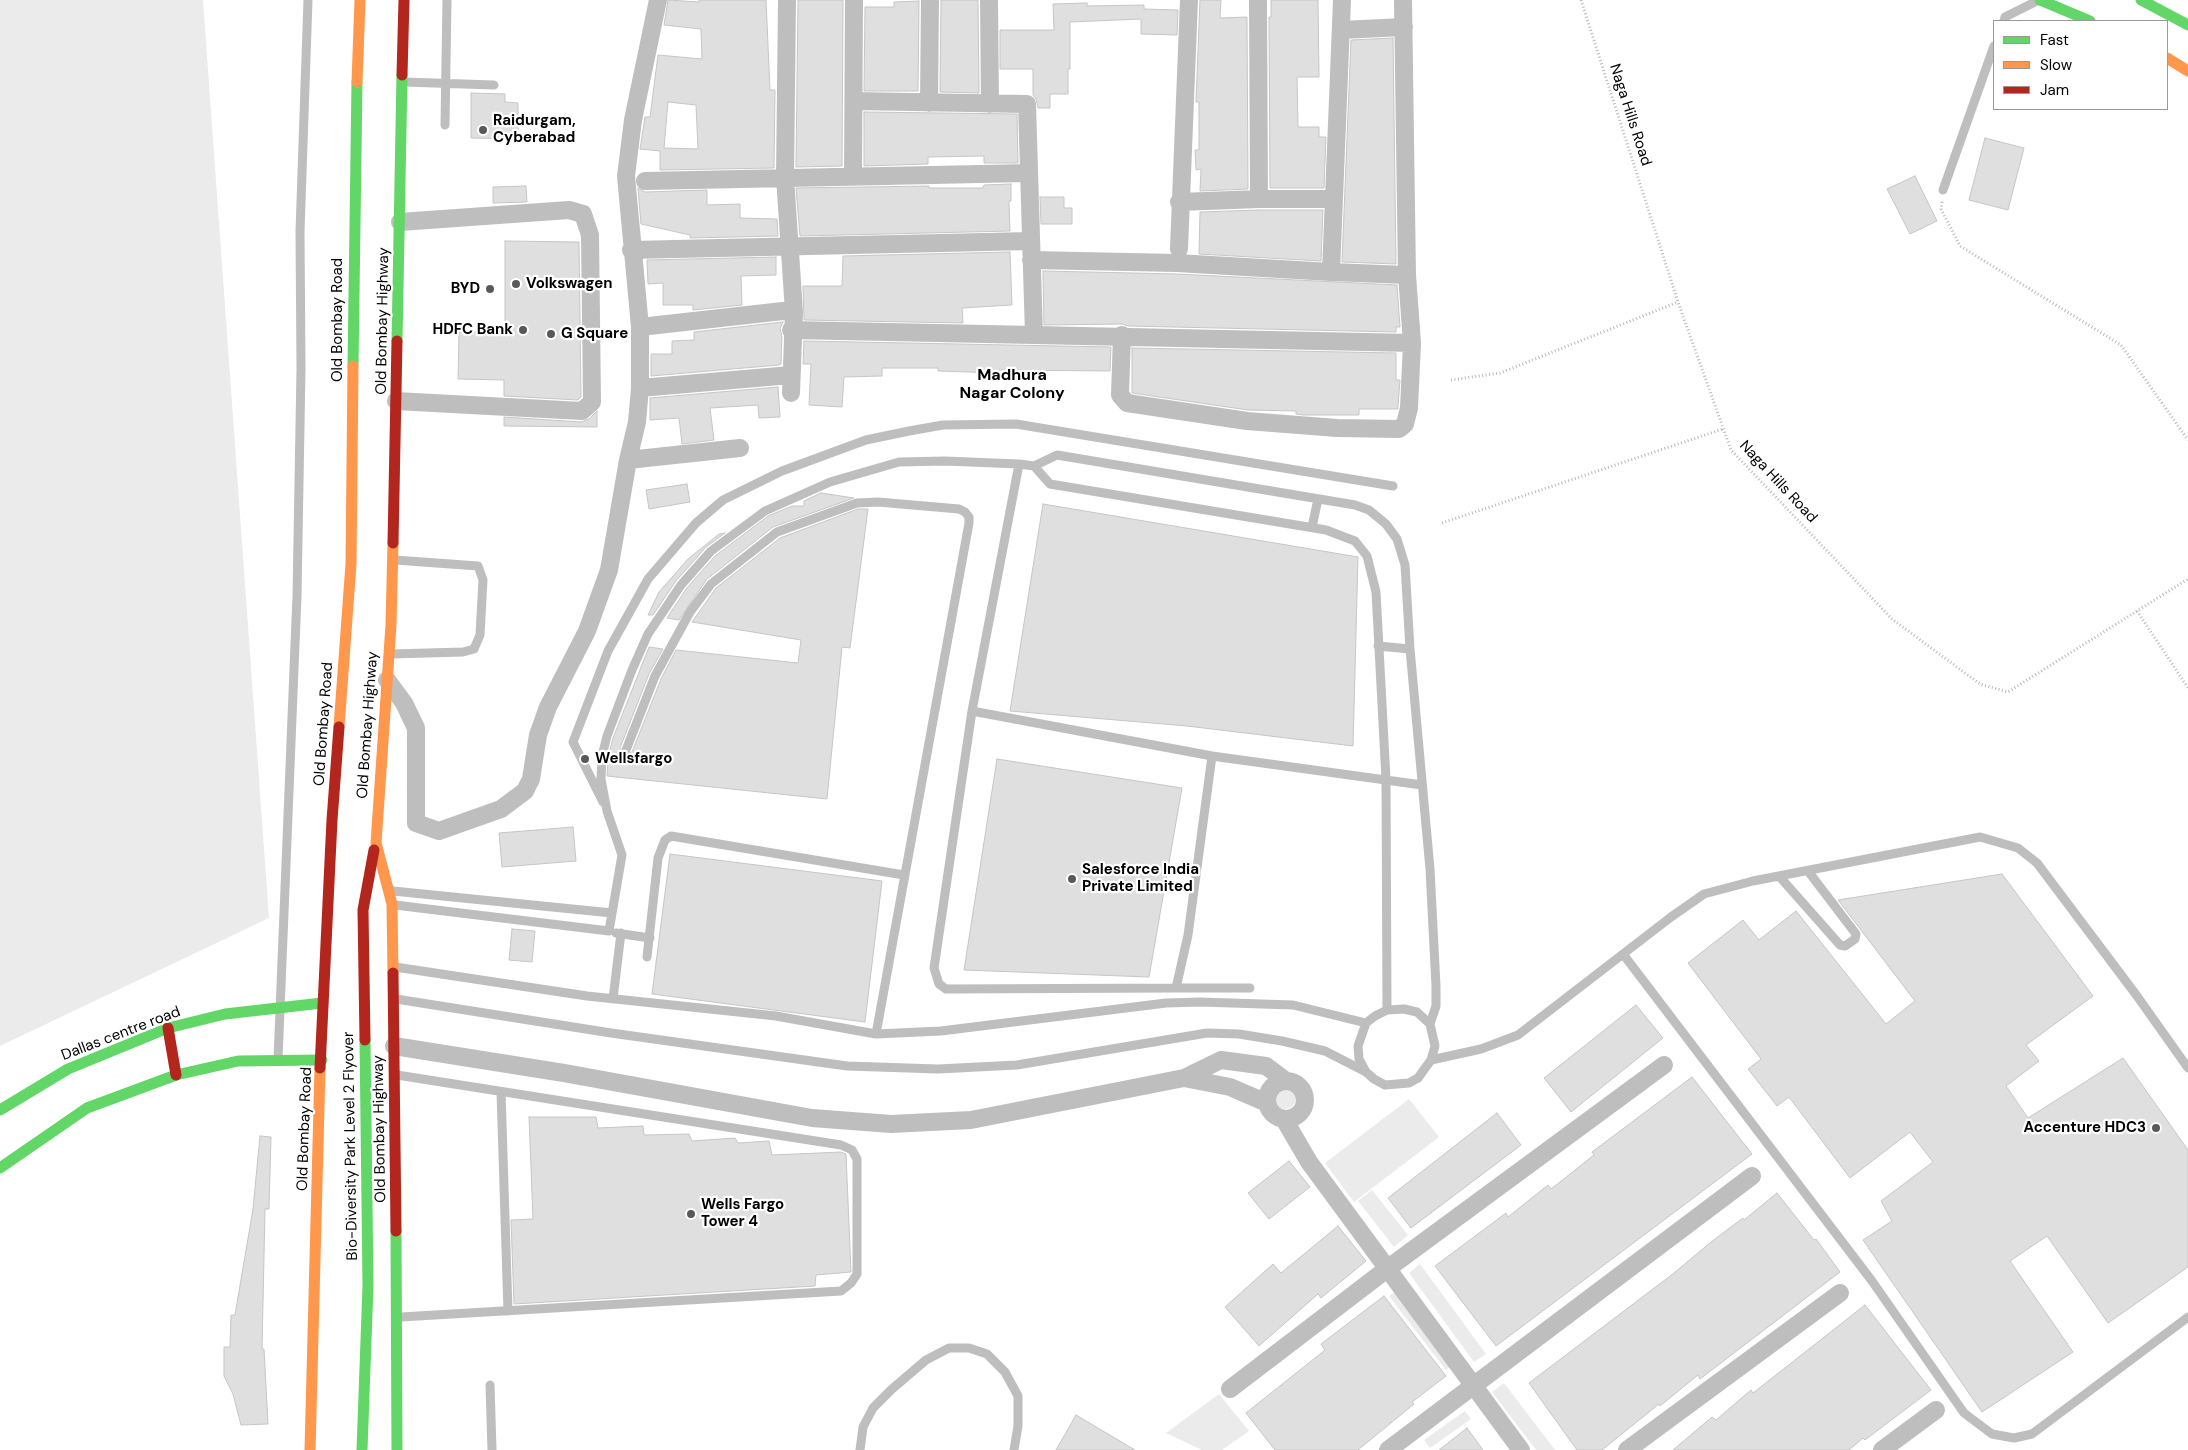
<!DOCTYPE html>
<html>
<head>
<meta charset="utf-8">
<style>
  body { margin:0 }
  #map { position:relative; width:2188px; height:1450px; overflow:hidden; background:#fff; font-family:"DM Sans",sans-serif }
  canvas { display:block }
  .legend { position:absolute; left:1993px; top:20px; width:175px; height:90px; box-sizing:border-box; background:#fff; border:1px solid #999; margin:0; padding:6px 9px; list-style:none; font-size:15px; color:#000 }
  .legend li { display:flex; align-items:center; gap:10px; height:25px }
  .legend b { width:25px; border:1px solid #999 }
</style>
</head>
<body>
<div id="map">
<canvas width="2188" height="1450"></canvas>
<ul class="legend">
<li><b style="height:6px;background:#63d668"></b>Fast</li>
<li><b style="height:6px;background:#ff974d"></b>Slow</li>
<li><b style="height:6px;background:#b3261e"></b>Jam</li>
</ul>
</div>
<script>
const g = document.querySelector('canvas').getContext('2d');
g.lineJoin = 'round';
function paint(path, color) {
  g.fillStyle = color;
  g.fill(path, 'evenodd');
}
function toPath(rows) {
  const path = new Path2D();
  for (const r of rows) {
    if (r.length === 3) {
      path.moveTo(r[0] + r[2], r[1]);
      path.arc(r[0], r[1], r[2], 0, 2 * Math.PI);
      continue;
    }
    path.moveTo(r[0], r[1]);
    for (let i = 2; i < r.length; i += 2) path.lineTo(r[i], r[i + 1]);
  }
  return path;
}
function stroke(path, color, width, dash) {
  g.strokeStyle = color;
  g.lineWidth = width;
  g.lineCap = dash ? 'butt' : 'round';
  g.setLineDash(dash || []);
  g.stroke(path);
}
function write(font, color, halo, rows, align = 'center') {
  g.font = font + ' "DM Sans",sans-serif';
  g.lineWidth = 4.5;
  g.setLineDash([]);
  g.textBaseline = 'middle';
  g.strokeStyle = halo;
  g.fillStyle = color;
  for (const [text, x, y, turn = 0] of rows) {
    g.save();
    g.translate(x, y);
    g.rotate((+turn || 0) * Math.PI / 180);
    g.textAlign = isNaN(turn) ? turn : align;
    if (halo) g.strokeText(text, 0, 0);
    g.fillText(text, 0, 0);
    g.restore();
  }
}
const green = toPath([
  [0,0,203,0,269,918,0,1046],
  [1285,1098,11],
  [1409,1099,1439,1137,1354,1202,1325,1163],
  [1372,1190,1408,1235,1394,1247,1358,1201],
  [1420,1264,1486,1354,1474,1362,1409,1273],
  [1396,1291,1453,1364,1446,1370,1389,1296],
  [1504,1383,1555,1450,1536,1450,1492,1392],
  [1219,1394,1249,1431,1222,1450,1202,1450,1166,1433],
  [1465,1411,1471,1419,1430,1448,1424,1440]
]);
const building = toPath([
  [668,0,699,2,699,0,766,0,770,90,775,90,774,168,660,170,660,151,640,149,645,117,650,117,658,55,702,59,701,29,664,25,668,0],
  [668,102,696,105,698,149,664,148,668,102],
  [798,0,843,0,842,166,796,167,798,0],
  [941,0,978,0,979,93,940,92,941,0],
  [1200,0,1221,0,1220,18,1247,17,1248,189,1200,191,1201,169,1196,170,1195,150,1199,150,1199,102,1196,102,1200,0],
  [1271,0,1318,0,1319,77,1297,77,1298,127,1319,127,1319,137,1326,137,1324,188,1270,188,1269,17,1271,17,1271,0],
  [919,1,918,91,864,91,865,7,894,7,894,2,919,1],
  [1087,3,1087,6,1144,5,1144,9,1178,10,1177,35,1141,34,1141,19,1070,22,1070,69,1068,69,1068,94,1050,94,1050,108,1038,108,1036,99,1033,95,1033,69,1000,69,1000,30,1054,30,1053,4,1087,3],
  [1393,38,1396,264,1342,262,1351,40,1393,38],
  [471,93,505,94,505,102,518,103,518,139,471,138,471,93],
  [864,112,1017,114,1018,163,984,163,984,156,928,157,928,164,864,166,864,112],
  [1985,138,2024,148,2008,210,1969,200,1985,138],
  [1915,176,1937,221,1910,234,1887,189,1915,176],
  [1011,184,1011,201,1009,201,1010,231,800,236,796,188,929,186,929,188,983,188,984,185,1011,184],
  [526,186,527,202,493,203,493,187,526,186],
  [638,188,645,192,707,190,707,205,740,204,740,218,777,219,778,236,690,238,690,235,641,224,638,188],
  [1040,197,1064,197,1064,208,1072,208,1072,224,1041,224,1040,197],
  [1259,210,1323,210,1321,261,1199,254,1200,212,1259,210],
  [505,241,579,242,581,397,578,400,504,396,504,380,458,379,459,332,505,332,505,241],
  [1010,252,1012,305,962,308,963,323,804,320,803,286,842,286,843,256,1010,252],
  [776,257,776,275,741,276,742,305,693,310,693,305,663,305,663,283,648,284,647,260,776,257],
  [1043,271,1177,274,1397,285,1400,327,1396,327,1396,332,1128,326,1122,324,1044,325,1043,271],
  [783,322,780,329,782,336,781,364,779,365,651,376,651,354,672,354,672,341,694,340,694,332,783,322],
  [804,341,1111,347,1110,371,999,370,999,373,938,371,938,368,882,368,882,376,844,377,842,407,809,405,811,364,803,364,804,341],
  [1132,348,1396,353,1396,380,1400,380,1398,406,1398,409,1359,409,1359,415,1303,415,1296,414,1296,411,1248,410,1132,393,1132,348],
  [778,387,780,417,759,418,758,405,710,408,714,440,682,444,679,418,650,420,650,398,778,387],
  [597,411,597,427,504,426,504,417,581,422,589,419,597,411],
  [687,484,690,502,649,509,646,490,687,484],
  [821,493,854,498,773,527,707,579,679,620,667,618,686,589,715,556,768,516,792,506,804,506,804,501,821,493],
  [1043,504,1358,557,1353,746,1187,726,1010,711,1043,504],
  [858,509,868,509,850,648,842,647,827,799,607,776,608,757,613,738,649,647,663,649,649,674,620,748,621,753,624,756,632,752,661,679,676,650,798,663,801,640,692,622,716,588,780,538,858,509],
  [725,533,706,547,676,581,653,615,648,615,659,592,688,559,719,534,725,533],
  [997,759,1182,788,1149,977,964,970,997,759],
  [573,827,576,861,502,867,499,833,573,827],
  [670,854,882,881,865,1022,652,994,670,854],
  [2002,874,2093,996,2026,1045,2039,1061,2006,1086,2028,1118,2123,1058,2188,1150,2188,1267,2108,1323,2047,1236,2010,1261,2073,1352,1982,1412,1863,1240,1892,1221,1881,1201,1933,1162,1910,1132,1850,1178,1789,1097,1777,1106,1748,1069,1761,1059,1688,963,1743,920,1759,940,1796,911,1886,1024,1915,1001,1838,900,2002,874],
  [512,929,535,931,532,962,509,960,512,929],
  [1636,1005,1663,1038,1571,1112,1544,1078,1636,1005],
  [1692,1077,1752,1154,1496,1346,1435,1266,1506,1213,1508,1217,1548,1185,1551,1189,1594,1155,1592,1152,1692,1077],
  [1497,1113,1521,1145,1411,1228,1388,1198,1497,1113],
  [529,1117,596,1117,598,1128,643,1126,644,1135,689,1134,692,1141,735,1138,738,1143,769,1141,772,1155,841,1152,846,1154,851,1272,816,1275,815,1286,514,1304,511,1220,533,1219,529,1117],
  [260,1136,271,1137,269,1209,265,1209,262,1349,264,1349,268,1424,241,1425,233,1394,224,1376,224,1347,230,1347,231,1315,235,1315,253,1209,260,1136],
  [1289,1161,1310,1187,1269,1219,1248,1193,1289,1161],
  [1777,1193,1814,1240,1816,1239,1840,1272,1700,1379,1698,1375,1660,1406,1659,1404,1602,1450,1577,1450,1529,1383,1674,1273,1711,1242,1743,1218,1744,1220,1777,1193],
  [1338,1226,1366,1261,1321,1298,1318,1294,1259,1346,1225,1307,1273,1264,1281,1273,1338,1226],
  [1384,1296,1446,1376,1412,1402,1414,1404,1358,1450,1275,1450,1246,1413,1325,1350,1321,1344,1384,1296],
  [1865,1305,1931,1390,1865,1440,1863,1438,1849,1450,1673,1450,1712,1417,1716,1420,1751,1390,1753,1393,1865,1305],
  [1076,1415,1135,1450,1056,1450,1076,1415],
  [1467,1428,1483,1450,1439,1450,1467,1428]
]);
const path = toPath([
  [1581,0,1678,302,1731,450,1892,619,1980,684,2008,692,2188,579],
  [1942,202,1941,209,1960,246,2121,345,2188,440],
  [1451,380,1500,373,1678,302],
  [1442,523,1723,429],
  [2137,611,2188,688]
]);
const lane = toPath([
  [2004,21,2005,17,2039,0],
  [404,82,494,85],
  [445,125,447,0],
  [1943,190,1994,46],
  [1019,464,972,711,934,968,939,984,946,989,1176,988,1188,935,1212,756],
  [1034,466,1057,455,1355,505,1369,510,1386,524,1397,539,1405,565,1410,649,1430,869,1436,986,1436,1006,1430,1024],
  [1312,527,1318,499],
  [1378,646,1410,649],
  [391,654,463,652,474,649,480,635,483,580,478,566,395,560],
  [972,711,1212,756,1422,785],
  [626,750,655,676,690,612,711,584,777,532,857,503,878,502,959,509,965,512,969,517,969,523,876,1034],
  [603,802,573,742,608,651,648,579,696,523,723,500,782,471,866,440,909,431,943,425,1016,424,1393,486],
  [1779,876,1840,945,1845,946,1855,939,1856,934,1808,871],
  [393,891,612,913],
  [395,905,609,931,622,855,607,811,601,779,602,756,607,736,632,670,648,634,681,585,711,551,765,511,830,482,899,462,945,461,1019,464,1034,466,1050,484,1326,530,1355,541,1367,556,1376,592,1386,779,1387,1010],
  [616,933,650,938],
  [1623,954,1872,1281,1964,1413,1992,1434,2014,1438,2032,1434,2188,1317],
  [647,957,658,858,665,840,671,836,904,875],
  [395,967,587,996,776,1016,876,1034,941,1031,1166,1003,1200,1002,1293,1005,1366,1023],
  [1176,988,1250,988],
  [396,999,611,1033,847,1066,938,1069,1017,1065,1207,1033,1239,1034,1282,1041,1325,1051,1366,1072],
  [613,999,621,933],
  [1404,1009,1417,1012,1430,1024,1435,1046,1431,1060,1418,1078,1409,1083,1385,1085,1374,1079,1366,1072,1359,1059,1358,1046,1366,1023,1375,1016,1387,1010,1404,1009],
  [278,1059,297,596,301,369,300,231,308,0],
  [1431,1060,1481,1049,1518,1035,1671,917,1704,894,1753,881,1980,837,2018,848,2037,863,2137,996,2188,1068],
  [397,1075,841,1145,852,1150,857,1159,857,1274,851,1283,841,1291,401,1317],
  [501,1092,508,1311],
  [490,1385,492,1450],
  [860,1450,863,1427,873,1408,892,1389,926,1360,949,1348,969,1348,987,1354,1005,1372,1018,1396,1018,1426,1014,1450]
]);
const street = toPath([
  [658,0,633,120,626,176,640,327,640,388,637,422,628,460,740,448],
  [787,0,785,177,794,312,791,393],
  [989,0,990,104],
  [1258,0,1259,199,1333,199],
  [1342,0,1331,272,1407,275],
  [1341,30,1404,27],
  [854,101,1027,104,1034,335,1412,343],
  [929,103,930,0],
  [853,175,854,0],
  [645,181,1028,173],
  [1179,202,1259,199],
  [1179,249,1189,0],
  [631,250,1030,241],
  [1031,260,1177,263,1331,272],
  [640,327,783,311,794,312],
  [791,330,1034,335],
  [1122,335,1120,395,1127,403,1247,421,1337,428,1399,429,1405,424,1409,408,1412,343,1407,275,1403,0],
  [640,388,791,375],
  [396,401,582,411,592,402,590,235,583,214,569,210,400,222],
  [387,680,404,703,416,728,416,823,439,831,501,809,525,791,531,779,538,735,548,707,587,631,609,570,628,460],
  [394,1046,564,1073,812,1118,891,1124,971,1120,1184,1078,1221,1060,1266,1066,1286,1081],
  [1184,1078,1230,1087,1267,1103],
  [1286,1100,19],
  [1284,1119,1309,1162,1521,1450],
  [1230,1389,1387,1269,1664,1065],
  [1388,1450,1752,1176],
  [1627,1450,1840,1293],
  [1882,1450,1936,1410]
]);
const fast = toPath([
  [2040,0,2090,21],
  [2141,0,2188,25],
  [397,341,402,75],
  [353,366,357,82],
  [0,1110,68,1069,168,1028,225,1014,322,1003],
  [0,1168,87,1108,176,1075,238,1061,322,1060],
  [396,1231,397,1450],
  [362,1450,368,1286,365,1040]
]);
const slow = toPath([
  [2167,58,2188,71],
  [357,82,360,0],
  [339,727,351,564,353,366],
  [393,973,392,904,376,843,391,625,393,543],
  [310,1450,320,1068]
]);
const jam = toPath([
  [402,75,404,0],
  [393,543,397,341],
  [393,973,396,1231],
  [168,1028,176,1075],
  [365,1040,363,910,374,850],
  [320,1068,332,820,339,727]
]);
const markers = [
  [483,130,5,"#595959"],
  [516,284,5,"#595959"],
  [490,289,5,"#595959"],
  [523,330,5,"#595959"],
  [551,334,5,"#595959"],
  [585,759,5,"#595959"],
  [1072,879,5,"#595959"],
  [2156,1128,5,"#595959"],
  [691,1214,5,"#595959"]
];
const streetNames = [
  ["Naga Hills Road",1630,115,72],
  ["Old Bombay Road",338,320,-90],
  ["Old Bombay Highway",383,321,-89],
  ["Naga Hills Road",1778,482,47],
  ["Old Bombay Road",324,724,-86],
  ["Old Bombay Highway",368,725,-86],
  ["Dallas centre road",121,1034,-21],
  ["Old Bombay Road",305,1129,-88],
  ["Old Bombay Highway",380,1129,-91],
  ["Bio-Diversity Park Level 2 Flyover",351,1146,-91]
];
const poiNames = [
  ["Raidurgam,",493,121],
  ["Cyberabad",493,138],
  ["Volkswagen",526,284],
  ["BYD",480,289,"right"],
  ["HDFC Bank",513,330,"right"],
  ["G Square",561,334],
  ["Wellsfargo",595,759],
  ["Salesforce India",1082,870],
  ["Private Limited",1082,887],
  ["Accenture HDC3",2146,1128,"right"],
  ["Wells Fargo",701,1205],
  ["Tower 4",701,1222]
];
const neighbourhoodNames = [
  ["Madhura",1012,376],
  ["Nagar Colony",1012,394]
];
paint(green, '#ebebeb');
paint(building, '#dfdfdf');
stroke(building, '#c6c6c6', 1);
stroke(path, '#b9b9b9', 3, [1, 2.5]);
stroke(lane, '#bebebe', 9);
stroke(street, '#bebebe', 18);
stroke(fast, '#63d668', 11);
stroke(slow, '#ff974d', 11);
stroke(jam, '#b3261e', 11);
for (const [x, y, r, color] of markers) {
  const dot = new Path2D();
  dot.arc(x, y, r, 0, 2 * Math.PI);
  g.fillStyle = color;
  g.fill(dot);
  stroke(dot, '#fff', 2);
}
write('15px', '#000', '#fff', streetNames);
write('bold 15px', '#000', '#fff', poiNames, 'left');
write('bold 16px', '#000', '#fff', neighbourhoodNames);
</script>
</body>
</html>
